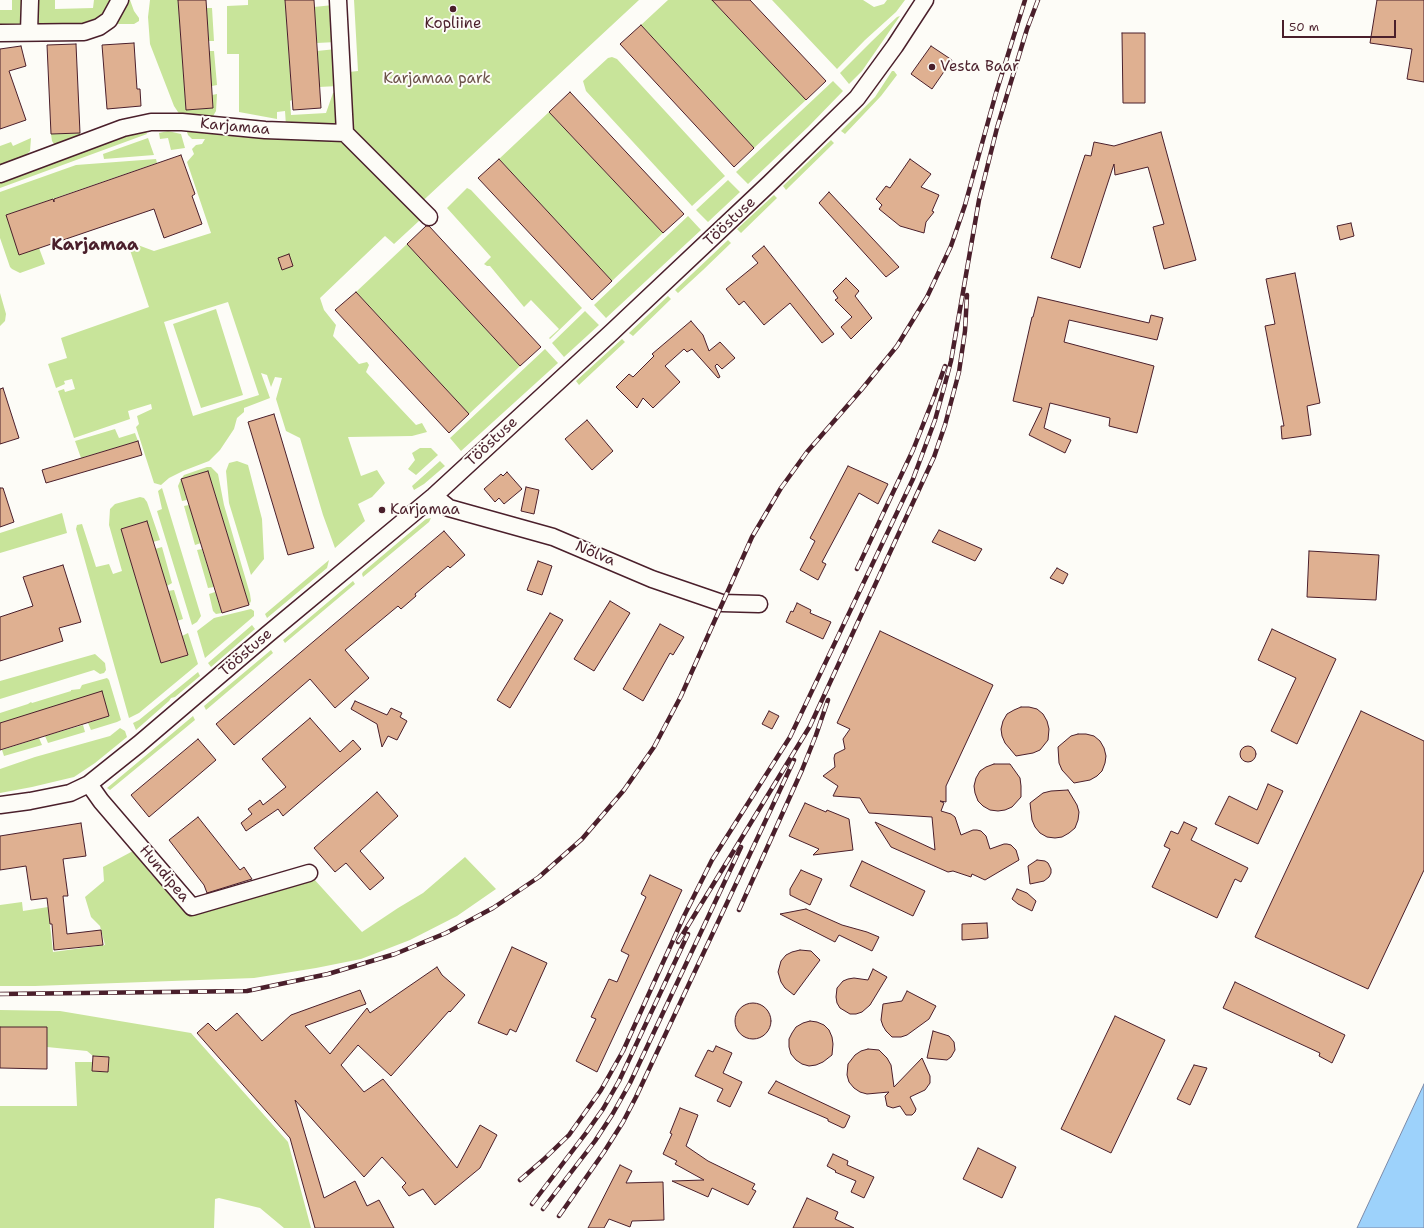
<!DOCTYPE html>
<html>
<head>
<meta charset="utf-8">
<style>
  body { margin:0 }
  #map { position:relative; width:1424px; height:1228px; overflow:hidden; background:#fdfcf7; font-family:"Shantell Sans",sans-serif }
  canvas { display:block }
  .scale { position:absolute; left:1282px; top:20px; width:114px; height:18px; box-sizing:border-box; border:2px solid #4a1f2b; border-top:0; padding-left:5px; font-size:12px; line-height:14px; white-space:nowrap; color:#4a1f2b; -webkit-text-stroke:3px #fdfcf7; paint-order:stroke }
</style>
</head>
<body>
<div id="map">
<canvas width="1424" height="1228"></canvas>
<div class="scale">50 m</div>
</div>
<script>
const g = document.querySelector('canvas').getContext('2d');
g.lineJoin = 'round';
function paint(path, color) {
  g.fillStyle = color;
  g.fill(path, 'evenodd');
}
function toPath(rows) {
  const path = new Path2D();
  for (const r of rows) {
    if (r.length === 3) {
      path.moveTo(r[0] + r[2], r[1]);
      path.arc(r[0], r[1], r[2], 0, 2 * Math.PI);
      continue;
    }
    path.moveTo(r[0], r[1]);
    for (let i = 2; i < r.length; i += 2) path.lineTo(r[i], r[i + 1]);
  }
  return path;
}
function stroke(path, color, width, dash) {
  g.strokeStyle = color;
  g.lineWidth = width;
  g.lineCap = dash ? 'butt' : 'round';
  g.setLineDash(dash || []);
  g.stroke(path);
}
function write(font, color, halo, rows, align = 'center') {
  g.font = font + ' "Shantell Sans",sans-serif';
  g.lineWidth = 4;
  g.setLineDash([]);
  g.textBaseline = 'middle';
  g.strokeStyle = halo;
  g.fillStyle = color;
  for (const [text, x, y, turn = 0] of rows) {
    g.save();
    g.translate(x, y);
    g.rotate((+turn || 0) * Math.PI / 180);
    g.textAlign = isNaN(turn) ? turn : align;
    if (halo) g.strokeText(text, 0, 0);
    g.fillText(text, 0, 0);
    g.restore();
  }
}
const green = toPath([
  [12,0,26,0,24,22,21,25,0,27,0,10,12,10],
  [34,0,55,0,55,9,93,8,94,0,116,0,99,23,45,26,37,23],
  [125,0,130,0,134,11,139,18,139,21,134,24,118,24,116,22],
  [150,0,178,0,186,110,213,108,212,95,217,94,216,111,212,118,180,115,174,106,150,44,148,17],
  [248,0,285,0,292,100,290,101,291,115,326,113,333,93,339,92,340,117,334,125,286,126,285,111,277,112,277,119,239,112,239,54,227,54,227,6,248,5],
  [354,0,639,0,414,209,419,215,420,220,394,244,385,236,320,298,324,310,336,325,333,336,359,364,367,362,369,365,366,372,416,425,422,423,427,432,412,436,348,437,361,476,377,470,385,483,372,497,358,504,365,521,335,548,323,515,300,438,286,431,276,399,282,378,275,377,271,387,267,375,261,373,270,398,244,408,244,412,237,418,234,429,220,450,209,461,183,471,169,478,161,485,154,483,136,427,139,424,137,416,152,409,151,404,128,411,130,419,74,438,58,391,64,389,65,392,75,389,72,379,64,381,65,384,56,388,48,364,67,358,61,338,149,307,127,241,154,251,211,233,187,162,194,154,192,149,196,145,202,144,205,139,192,139,188,135,186,129,346,142,353,123,349,72,358,71],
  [228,302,259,395,193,416,164,322],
  [668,0,712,0,806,100,754,148,641,25],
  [772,0,863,0,874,7,884,4,887,0,905,0,896,12,865,40,837,69],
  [333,5,336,42,317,43,314,7],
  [206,8,212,8,214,41,209,41],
  [900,16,862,71,849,84,840,73,872,41,897,17],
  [336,49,338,86,319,87,317,51],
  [209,51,214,51,217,85,212,86],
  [612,57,617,59,725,176,692,206,586,91,583,81,608,58],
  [892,71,894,71,897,75,881,96,845,134,841,131,875,97],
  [833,81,843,91,808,127,748,184,736,172],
  [549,112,663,233,612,281,499,159],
  [142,131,146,132,147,134,0,188,0,179,108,140],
  [168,131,181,134,185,148,171,150,168,138,160,139,159,133],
  [80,133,81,137,60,146,54,144,52,141,51,134],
  [31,138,30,151,24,157,0,167,0,146,11,142,13,146],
  [148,138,154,155,104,159,103,154],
  [831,140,834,143,789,187,786,190,783,186],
  [156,159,157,163,6,215,39,248,45,264,20,273,12,269,10,267,0,238,0,192,76,165],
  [728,180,740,192,708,222,696,210],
  [467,188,471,190,582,308,550,339,549,338,559,329,531,300,524,307,490,266,487,266,484,264,491,257,447,208],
  [774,195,777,198,741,233,737,229],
  [688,216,701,230,606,318,594,305],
  [728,240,731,243,703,270,678,293,675,290],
  [407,244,520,366,469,414,356,292],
  [0,293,6,314,5,321,0,326],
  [668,296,671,299,633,336,629,333],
  [216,309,243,395,201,408,173,324],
  [585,311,599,325,564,357,552,343],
  [622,339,625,342,579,385,576,381],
  [545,349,558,363,461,451,450,438],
  [115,429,119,438,135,433,138,441,81,458,75,441],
  [420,448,431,448,438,455,416,475,408,469,415,460,412,453],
  [237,461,248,465,262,519,264,559,251,575,229,503,226,471,229,463],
  [440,461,445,466,424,484,414,490,412,486],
  [207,467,211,467,218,474,224,505,250,594,251,601,249,605,208,471,181,479,187,500,182,501,178,486,181,479,184,475],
  [162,488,201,616,197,622,192,625,157,511,162,509,158,491],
  [140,497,144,498,147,502,160,540,153,542,147,521,121,529,161,663,188,655,182,636,188,633,198,664,139,713,129,718,76,529,77,525,82,524,96,567,109,564,113,574,122,571,109,525,110,509,115,504],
  [189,505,201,543,195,545,184,506],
  [62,513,67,533,0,553,0,533],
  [431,518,429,522,363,577,362,574,363,572,426,519],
  [162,547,172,583,167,586,155,549],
  [202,549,214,587,208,588,197,550],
  [329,560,327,568,267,618,265,614],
  [353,581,355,584,285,643,283,640],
  [174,590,183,619,177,621,168,591],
  [215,592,222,613,216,614,213,611,209,594],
  [251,609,254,611,254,616,205,658,197,631,214,618],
  [252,625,255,629,211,667,208,663],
  [271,650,273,653,206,710,204,706],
  [95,654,105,663,106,670,104,673,100,674,94,670,0,699,0,681],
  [198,672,200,676,175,697,171,698,169,701,136,730,133,723,139,720],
  [107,678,109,680,121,720,117,722,91,730,88,723,109,716,102,692,0,723,0,713,28,704,31,702,32,703,71,691,71,690,80,689,82,685],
  [193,716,195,720,110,790,107,788],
  [83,725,85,732,48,743,45,736],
  [120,728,125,731,127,737,95,763,74,777,32,787,0,793,0,769,35,757,110,736],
  [39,738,42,745,4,756,2,750],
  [133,851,151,874,186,910,313,878,362,932,398,908,423,893,465,857,496,889,457,916,410,940,361,959,316,968,254,978,35,986,0,986,0,905,22,902,23,911,48,907,53,952,105,945,100,926,91,917,85,897,104,881,103,867],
  [0,1010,60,1011,191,1033,288,1142,311,1228,284,1228,260,1208,219,1198,215,1199,214,1228,0,1228,0,1106,77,1106,75,1062,93,1062,92,1071,108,1072,109,1057,93,1056,87,1051,47,1047,47,1027,0,1027]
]);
const water = toPath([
  [1424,1084,1424,1228,1357,1228,1424,1084]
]);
const building = toPath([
  [178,0,206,0,213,108,186,110,178,0],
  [285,0,314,0,321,108,293,110,285,0],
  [712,0,750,0,826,81,806,100,712,0],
  [1377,0,1424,0,1424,82,1407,79,1412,49,1370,43,1377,0],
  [641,25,754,148,734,167,620,44,641,25],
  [1122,33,1145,33,1145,103,1123,103,1122,33],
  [134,43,137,89,140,89,141,106,107,109,102,45,134,43],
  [76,44,80,133,51,134,47,45,76,44],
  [21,46,26,66,9,71,26,120,0,129,0,49,21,46],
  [931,46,952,60,932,89,911,74,931,46],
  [570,92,684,214,663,233,549,112,570,92],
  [1161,132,1196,260,1164,269,1153,227,1164,224,1148,167,1115,175,1114,164,1080,268,1051,258,1085,155,1091,156,1094,142,1114,146,1161,132],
  [181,155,195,194,192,196,202,224,164,238,154,209,19,255,6,215,53,199,54,202,54,199,181,155],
  [499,159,612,281,592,300,478,178,499,159],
  [910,159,931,174,921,187,939,195,932,211,934,212,926,222,924,233,900,226,879,209,882,205,876,199,886,186,890,188,910,159],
  [829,192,887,254,899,267,886,277,819,203,829,192],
  [1351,223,1354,236,1340,240,1337,226,1351,223],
  [426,226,429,226,541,347,520,366,407,244,426,226],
  [764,246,834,334,822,343,790,303,764,325,744,301,739,305,726,289,758,263,752,256,764,246],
  [289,254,293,266,282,270,278,258,289,254],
  [1295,273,1320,403,1307,406,1311,435,1282,439,1281,426,1284,426,1265,326,1275,324,1266,279,1295,273],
  [846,278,859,291,855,296,872,318,851,339,841,327,852,317,835,300,838,298,833,291,846,278],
  [356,292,469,414,449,433,335,310,356,292],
  [1038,297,1149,323,1151,315,1163,318,1157,340,1069,320,1064,342,1154,366,1137,433,1109,426,1110,418,1050,403,1044,428,1071,440,1065,453,1029,435,1042,408,1013,401,1032,317,1033,317,1038,297],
  [691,321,703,335,709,351,720,342,735,358,722,369,717,364,715,366,720,377,718,378,692,349,687,352,684,349,665,366,680,382,653,408,643,398,637,408,616,387,629,374,633,377,654,356,652,354,691,321],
  [3,388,19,438,0,444,0,389,3,388],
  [274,414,314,548,288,555,248,422,274,414],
  [587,420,613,451,592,470,565,439,587,420],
  [138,441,142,455,46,483,42,470,138,441],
  [848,466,888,484,878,504,859,493,822,562,826,564,818,580,800,570,815,541,810,538,848,466],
  [208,471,249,605,222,613,181,479,208,471],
  [507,472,522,489,504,504,499,498,495,502,484,489,501,474,503,476,507,472],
  [526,487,539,490,534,514,521,511,526,487],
  [0,488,3,488,14,522,0,527,0,488],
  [147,521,188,655,161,663,121,529,147,521],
  [939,530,982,549,975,561,932,542,939,530],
  [444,531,465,555,450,568,448,566,415,594,416,596,401,609,398,606,345,650,369,678,335,708,310,679,234,745,216,724,444,531],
  [1309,551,1379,555,1376,600,1307,597,1309,551],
  [538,561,552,566,542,595,527,590,538,561],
  [63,565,81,622,59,628,63,641,0,661,0,617,33,606,23,577,63,565],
  [1057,568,1068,574,1063,584,1050,578,1057,568],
  [610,601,630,613,594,671,574,659,610,601],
  [797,603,811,610,810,613,831,622,823,639,786,622,791,611,793,612,797,603],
  [550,613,563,620,510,708,497,700,550,613],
  [660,624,684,637,673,655,670,653,643,701,623,689,660,624],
  [1272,629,1336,659,1297,744,1271,731,1296,678,1258,660,1272,629],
  [880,631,993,685,946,786,946,802,940,801,944,803,941,811,951,814,955,817,961,835,973,830,977,830,981,831,986,836,990,849,1004,844,1007,844,1011,845,1016,850,1019,860,985,880,972,874,971,877,953,871,948,872,891,847,875,822,935,850,932,817,869,813,860,798,833,796,838,786,823,776,835,767,834,758,835,754,845,749,843,739,850,729,837,723,880,631],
  [102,691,109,716,0,750,0,723,102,691],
  [355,701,387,715,391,708,402,713,400,717,407,721,397,740,388,736,382,747,377,724,351,709,355,701],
  [1021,707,1029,707,1037,709,1043,714,1047,721,1049,729,1048,740,1040,750,1033,753,1016,756,1005,743,1002,736,1001,729,1003,721,1007,714,1014,710,1021,707],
  [769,711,779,716,772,729,762,724,769,711],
  [1361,711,1424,741,1424,870,1368,989,1255,937,1361,711],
  [310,718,340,752,353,740,361,749,283,816,278,809,246,831,241,823,252,814,248,809,260,800,263,805,286,787,262,759,310,718],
  [1078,734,1086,734,1094,736,1100,741,1104,748,1106,756,1105,763,1102,771,1097,776,1090,780,1074,783,1062,770,1059,763,1058,747,1071,736,1078,734],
  [198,739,216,760,149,817,131,795,198,739],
  [1248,754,8],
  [994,764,1010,764,1020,778,1021,786,1021,797,1012,807,1005,810,998,811,990,810,983,806,978,801,975,793,974,786,976,778,980,771,986,767,994,764],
  [1268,784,1283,791,1258,844,1215,824,1229,796,1257,810,1268,784],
  [1068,790,1077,805,1079,812,1078,820,1075,828,1069,833,1062,837,1055,838,1047,837,1040,833,1035,827,1032,820,1030,803,1043,793,1051,791,1068,790],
  [377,792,398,816,360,851,384,878,370,890,346,863,335,872,314,848,377,792],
  [805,803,826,812,827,810,849,819,853,850,813,855,819,849,789,836,805,803],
  [198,817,240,870,244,867,252,879,207,893,204,885,169,840,198,817],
  [1184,822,1197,828,1191,840,1248,868,1241,882,1235,879,1217,918,1152,887,1170,849,1164,846,1171,831,1178,834,1184,822],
  [81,823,86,856,63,859,68,896,63,896,67,934,101,930,103,945,54,950,52,924,50,924,47,898,31,900,26,866,0,870,0,836,81,823],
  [1037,860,1045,861,1048,863,1051,869,1051,873,1049,877,1044,881,1030,884,1028,866,1037,860],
  [862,861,925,891,913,916,850,886,862,861],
  [801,870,822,879,810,905,790,895,790,889,801,870],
  [650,875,682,890,597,1072,576,1061,596,1019,591,1017,609,979,617,982,629,955,621,951,646,897,641,894,650,875],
  [1017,889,1027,893,1036,901,1032,911,1018,904,1012,899,1017,889],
  [806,909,842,925,867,932,879,937,872,951,839,935,835,942,780,914,806,909],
  [987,923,988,938,962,940,962,924,987,923],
  [512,947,547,963,516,1032,510,1029,507,1035,478,1023,512,947],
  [800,950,811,951,820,960,794,995,785,988,781,982,778,972,781,961,786,955,792,952,800,950],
  [437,967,442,975,465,995,450,1012,449,1011,391,1076,358,1045,341,1065,364,1092,383,1079,457,1168,480,1125,497,1135,480,1168,435,1205,423,1189,409,1196,402,1187,406,1183,382,1157,364,1177,295,1100,324,1198,355,1181,367,1206,379,1200,394,1228,315,1228,290,1138,197,1033,208,1023,216,1031,237,1013,262,1041,291,1015,360,990,366,1004,305,1026,330,1054,367,1008,370,1013,437,967],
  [873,969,887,977,870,1005,862,1012,856,1014,850,1014,840,1008,837,1003,836,997,837,988,843,981,848,979,854,978,868,980,873,969],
  [1235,982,1345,1035,1332,1063,1319,1056,1320,1053,1223,1008,1235,982],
  [907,991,936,1006,929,1019,907,1035,901,1037,892,1037,886,1031,883,1026,881,1020,883,1004,902,1001,907,991],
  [753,1021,18],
  [1115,1016,1165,1040,1111,1153,1061,1129,1115,1016],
  [810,1021,817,1022,824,1025,829,1030,832,1037,833,1044,832,1055,823,1062,816,1065,809,1066,802,1064,796,1060,791,1054,789,1047,789,1039,792,1033,796,1027,803,1023,810,1021],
  [0,1027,47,1027,47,1069,0,1068,0,1027],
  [933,1031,949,1036,954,1042,955,1050,951,1057,947,1060,927,1058,933,1031],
  [716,1046,732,1053,723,1073,742,1082,730,1107,717,1101,723,1089,695,1076,708,1050,713,1052,716,1046],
  [868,1049,879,1050,887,1058,891,1065,894,1087,922,1058,930,1076,930,1083,925,1090,910,1097,916,1109,915,1112,912,1115,906,1115,900,1106,893,1108,887,1106,885,1096,889,1092,867,1094,860,1092,854,1088,849,1082,847,1075,848,1064,855,1055,861,1051,868,1049],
  [93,1056,109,1057,108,1072,92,1071,93,1056],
  [1194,1065,1207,1068,1190,1105,1177,1099,1194,1065],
  [776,1081,850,1116,845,1127,843,1128,828,1121,828,1119,768,1093,776,1081],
  [680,1108,698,1115,686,1146,708,1161,755,1184,752,1189,756,1191,748,1205,712,1188,708,1197,672,1181,704,1180,675,1164,677,1161,663,1154,672,1134,670,1133,680,1108],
  [978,1148,1016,1167,1002,1198,963,1179,978,1148],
  [833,1154,848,1161,847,1165,874,1177,864,1198,851,1192,856,1181,835,1172,836,1171,827,1166,833,1154],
  [620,1165,632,1171,626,1183,663,1182,664,1220,632,1221,630,1227,609,1219,604,1228,588,1228,620,1165],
  [807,1198,838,1212,835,1219,854,1228,793,1228,807,1198]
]);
const minor = toPath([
  [338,0,345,133],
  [29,32,30,0],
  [0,33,84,32,99,27,109,20,120,0],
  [345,133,429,217],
  [0,174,123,128,151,122,182,122,265,130,345,133],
  [434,496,449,508,553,537,652,579,722,603,759,604],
  [89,784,101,801,192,907,309,873],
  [0,805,30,801,70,793,89,784,139,744,268,634,434,496,612,332,770,183,857,98,895,46,925,0]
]);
const rail = toPath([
  [857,569,913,450,934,397,945,366],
  [739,910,802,770,816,735,828,700],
  [678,942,810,726,934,457,945,425,959,372,965,331,967,295],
  [0,994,247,991,328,974,395,954,446,933,493,908,539,877,582,839,624,790,654,747,681,696,752,537,781,488,807,452,862,389,897,346,927,297,951,246,965,205,996,93,1025,0],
  [520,1180,543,1160,569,1135,601,1090,623,1051,684,916,712,860,790,737,913,479,935,420,945,384,951,361,979,200,997,128,1027,29,1038,0],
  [532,1204,586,1133,603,1109,619,1081,688,934],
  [543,1209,595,1141,612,1115,630,1083,741,847],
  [559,1216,604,1152,623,1122,636,1097,794,760]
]);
const markers = [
  [453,9,4,"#4a1f2b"],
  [932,67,4,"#4a1f2b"],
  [382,510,4,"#4a1f2b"]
];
const poiNames = [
  ["Kopliine",453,24,"center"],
  ["Vesta Baar",940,67],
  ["Karjamaa",390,510]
];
const parkNames = [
  ["Karjamaa park",437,79]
];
const streetNames = [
  ["Karjamaa",235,127,5],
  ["Tööstuse",730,222,-43],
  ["Tööstuse",492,442,-43],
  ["Nõlva",595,554,23],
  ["Tööstuse",246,653,-41],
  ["Hundipea",164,874,50]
];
const quarterNames = [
  ["Karjamaa",95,246]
];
paint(green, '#c8e49a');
paint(water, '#9dd2fb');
stroke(water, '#7c8aa8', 1);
paint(building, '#dfb091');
stroke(building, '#4a1f2b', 1);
stroke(minor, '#4a1f2b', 19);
stroke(minor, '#fdfcf7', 16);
stroke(rail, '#4a1f2b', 4.5);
stroke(rail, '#fdfcf7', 3, [9]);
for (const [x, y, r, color] of markers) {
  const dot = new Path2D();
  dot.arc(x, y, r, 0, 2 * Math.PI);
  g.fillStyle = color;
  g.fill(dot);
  stroke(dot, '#fdfcf7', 1.5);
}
write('15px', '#4a1f2b', '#fdfcf7', poiNames, 'left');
write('15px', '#6a5047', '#fdfcf7', parkNames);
write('15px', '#4a1f2b', '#fdfcf7', streetNames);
write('bold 17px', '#4a1f2b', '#fdfcf7', quarterNames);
</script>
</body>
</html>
